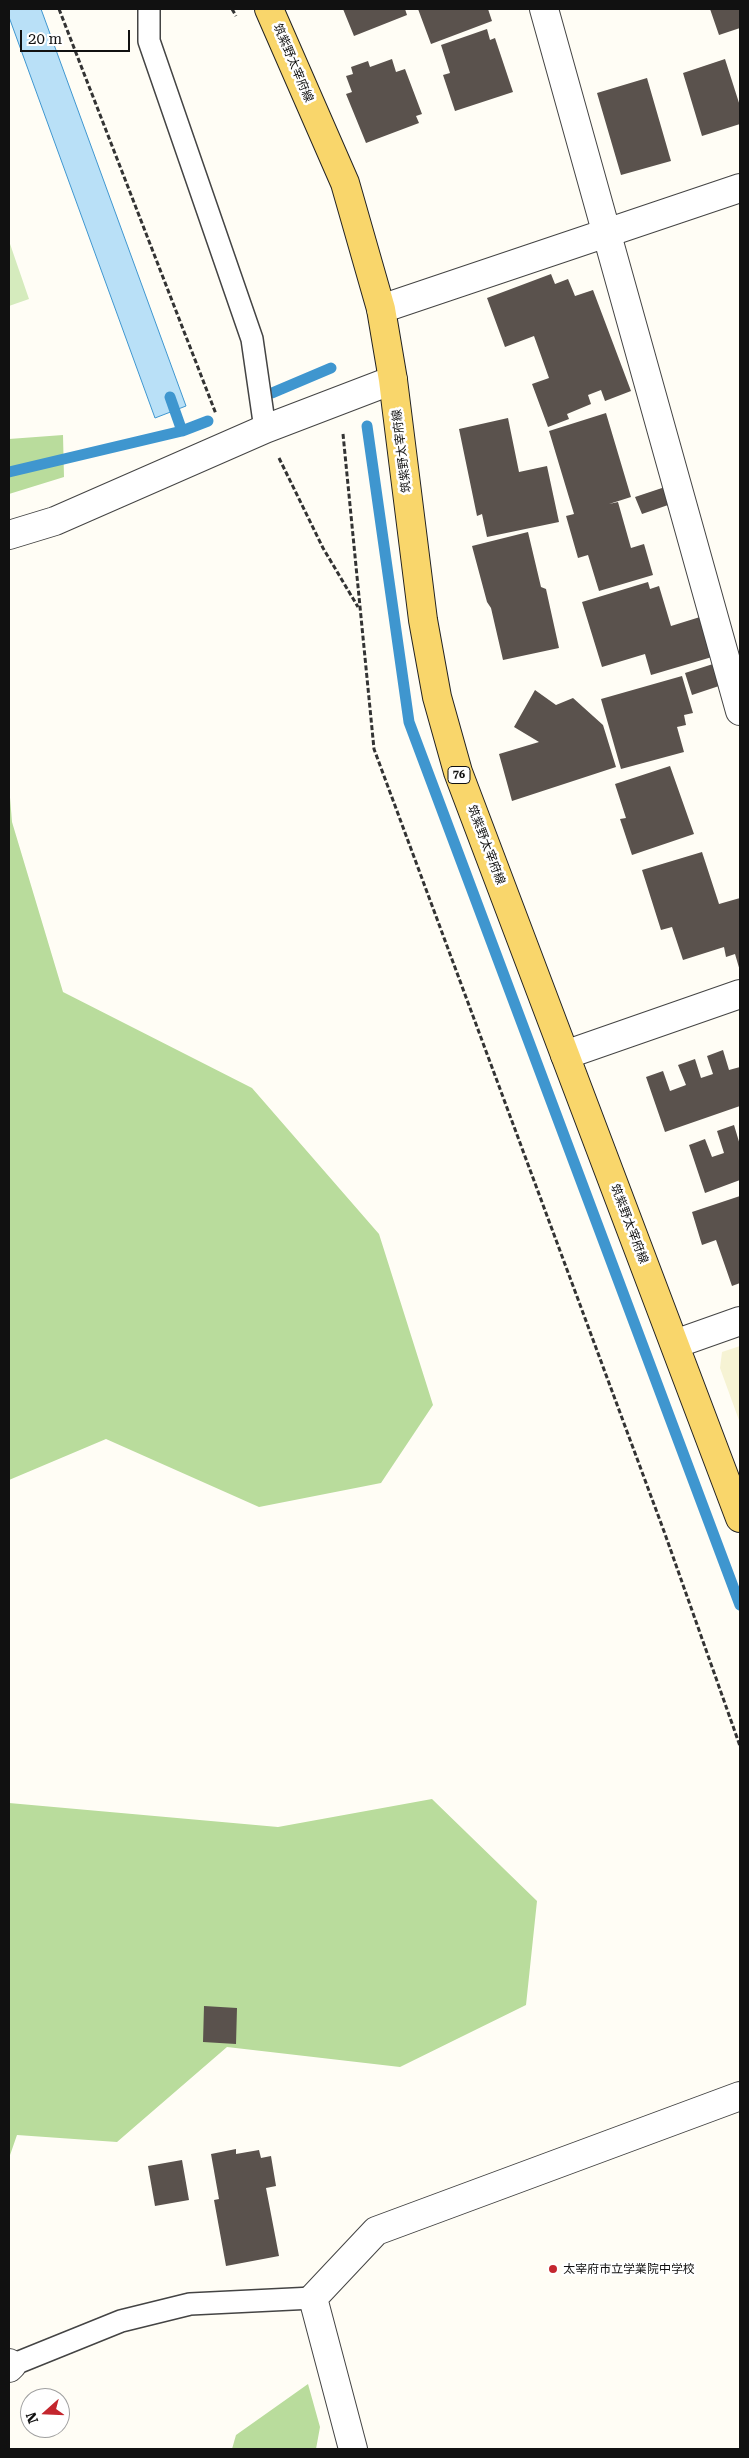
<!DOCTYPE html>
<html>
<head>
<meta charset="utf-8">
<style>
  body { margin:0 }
  #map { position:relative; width:749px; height:2458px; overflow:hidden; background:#fffdf5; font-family:"Roboto Serif",serif }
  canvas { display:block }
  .frame { position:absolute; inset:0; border:10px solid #111; pointer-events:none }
  .north { position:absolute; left:20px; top:2388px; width:50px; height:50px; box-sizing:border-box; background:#fff; border:1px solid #a0a0a0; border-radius:50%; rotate:250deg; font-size:14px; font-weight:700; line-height:20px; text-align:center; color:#111 }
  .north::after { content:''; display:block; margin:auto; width:18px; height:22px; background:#c4262e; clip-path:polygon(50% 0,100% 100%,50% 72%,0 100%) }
  .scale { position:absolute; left:20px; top:30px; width:110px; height:22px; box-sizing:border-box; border:2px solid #111; border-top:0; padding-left:6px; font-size:15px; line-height:18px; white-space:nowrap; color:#111; -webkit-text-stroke:4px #fff; paint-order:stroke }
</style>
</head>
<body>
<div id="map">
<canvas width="749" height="2458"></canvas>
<div class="frame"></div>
<div class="north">N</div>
<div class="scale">20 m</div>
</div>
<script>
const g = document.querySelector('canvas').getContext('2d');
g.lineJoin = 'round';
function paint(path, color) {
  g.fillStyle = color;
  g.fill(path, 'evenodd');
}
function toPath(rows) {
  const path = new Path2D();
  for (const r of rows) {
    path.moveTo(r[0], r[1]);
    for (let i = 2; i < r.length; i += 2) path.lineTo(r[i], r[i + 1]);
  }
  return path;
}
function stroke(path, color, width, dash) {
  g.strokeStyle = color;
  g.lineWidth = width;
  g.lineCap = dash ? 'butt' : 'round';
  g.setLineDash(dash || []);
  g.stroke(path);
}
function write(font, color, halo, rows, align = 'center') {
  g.font = font + ' "Roboto Serif","Noto Sans JP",serif';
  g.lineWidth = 5;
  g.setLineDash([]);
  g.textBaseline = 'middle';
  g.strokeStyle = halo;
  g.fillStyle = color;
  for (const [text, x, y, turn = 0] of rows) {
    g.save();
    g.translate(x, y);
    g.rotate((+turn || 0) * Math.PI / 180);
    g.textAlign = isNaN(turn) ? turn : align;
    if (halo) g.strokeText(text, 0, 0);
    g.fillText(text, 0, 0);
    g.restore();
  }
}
const farmland = toPath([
  [740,1346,740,1423,720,1368,722,1352]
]);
const green = toPath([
  [9,241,29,299,9,306]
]);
const forest = toPath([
  [63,435,64,477,9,494,9,439],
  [9,785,12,822,63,992,252,1088,379,1234,433,1405,381,1483,259,1507,106,1439,9,1480],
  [432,1799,537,1901,526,2005,400,2067,227,2047,117,2142,17,2135,9,2158,9,1803,278,1827],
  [308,2384,320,2427,316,2449,232,2449,236,2435]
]);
const water = toPath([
  [9,9,41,9,186,406,155,418,9,17,9,9]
]);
const stream = toPath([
  [272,393,331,368],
  [170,397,182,431,208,421],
  [367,426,409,722,740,1605],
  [9,472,182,431]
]);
const building = toPath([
  [343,9,405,9,407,15,354,36],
  [418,9,488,9,492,21,431,44],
  [710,9,740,9,740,28,719,35],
  [487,29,490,40,495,38,513,92,455,111,443,75,450,73,441,45],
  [392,59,396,72,405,69,422,114,416,116,419,123,366,143,346,94,352,92,346,76,353,74,351,67,368,61,370,67],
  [725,59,740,106,740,124,702,136,683,73],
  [647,78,671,161,621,175,597,93],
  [551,274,555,284,568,279,575,296,593,290,631,391,605,401,601,390,588,395,591,404,567,414,569,419,548,427,532,384,549,378,534,336,505,347,487,298],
  [606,413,631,497,609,504,618,502,631,548,644,544,653,575,599,591,588,555,578,558,566,516,574,514,549,431],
  [508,418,519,472,547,466,559,522,487,537,482,514,477,516,459,429],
  [665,487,671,504,642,514,635,497],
  [528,532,541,587,546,589,559,648,503,660,491,608,487,602,472,546],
  [648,582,650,589,659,586,671,626,700,617,712,657,651,675,645,654,602,667,582,602],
  [713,664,719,686,692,695,685,673],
  [682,676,693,713,684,715,686,725,677,727,684,752,621,769,601,699],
  [535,690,556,705,573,698,603,725,616,767,512,801,499,754,539,742,514,727],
  [670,766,694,834,632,855,620,819,626,818,615,784],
  [702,852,719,904,740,898,740,971,735,954,726,957,724,947,683,960,672,927,661,930,642,870],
  [723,1050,729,1070,740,1067,740,1106,665,1132,646,1077,663,1071,670,1091,686,1085,678,1065,695,1059,701,1078,713,1074,707,1056],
  [734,1125,740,1145,740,1180,705,1193,689,1145,705,1139,712,1157,724,1153,717,1131],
  [740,1196,740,1283,732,1286,716,1240,702,1245,692,1212],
  [204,2006,237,2008,236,2044,203,2042],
  [236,2149,236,2154,259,2150,261,2158,271,2156,276,2186,266,2188,279,2256,226,2266,214,2200,219,2199,211,2154],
  [182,2160,189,2200,155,2206,148,2166]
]);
const path = toPath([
  [59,9,216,414],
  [232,9,236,16],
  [343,434,374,749,665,1534,740,1746],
  [279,458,323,548,358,607]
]);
const service = toPath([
  [149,9,149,41,252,339,265,429],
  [12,2365,121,2321,190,2304,313,2298]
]);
const minor = toPath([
  [544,9,740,711],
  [381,309,740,188],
  [9,535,55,521,265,429,393,380],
  [565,1055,740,994],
  [675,1344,740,1321],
  [9,2363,12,2365,9,2368],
  [353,2449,313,2298,376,2231,740,2096]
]);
const primary = toPath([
  [269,9,345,183,381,309,393,380,423,620,437,697,458,772,740,1518]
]);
const markers = [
  [553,2269,5,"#c4262e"]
];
const shields = [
  [459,775,22]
];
const shieldNames = [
  ["76",459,775]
];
const streetNames = [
  ["筑紫野太宰府線",293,63,67],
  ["筑紫野太宰府線",402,451,-97],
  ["筑紫野太宰府線",486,845,69],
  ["筑紫野太宰府線",629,1224,69]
];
const poiNames = [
  ["太宰府市立学業院中学校",563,2269]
];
paint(farmland, '#f6f3d4');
paint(green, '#d5ebbd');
paint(forest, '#b9dc9c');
paint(water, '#b9e0f7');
stroke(water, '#3f96cf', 1);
stroke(stream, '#3f96cf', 11);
paint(building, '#5a524d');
stroke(service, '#444', 24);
stroke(minor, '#444', 30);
stroke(primary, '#222', 30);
stroke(path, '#333', 3, [5, 2.5]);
stroke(service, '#fff', 21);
stroke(minor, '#fff', 28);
stroke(primary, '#f9d66b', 28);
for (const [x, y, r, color] of markers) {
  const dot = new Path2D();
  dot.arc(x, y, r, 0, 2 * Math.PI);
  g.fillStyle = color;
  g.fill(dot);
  stroke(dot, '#fff', 2);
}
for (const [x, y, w] of shields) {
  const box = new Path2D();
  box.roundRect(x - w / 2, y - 8.5, w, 17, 4);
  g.fillStyle = '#fff';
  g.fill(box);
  stroke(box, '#111', 1);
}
write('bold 11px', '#111', null, shieldNames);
write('12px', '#111', '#fff', streetNames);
write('12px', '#111', '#fff', poiNames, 'left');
</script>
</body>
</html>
